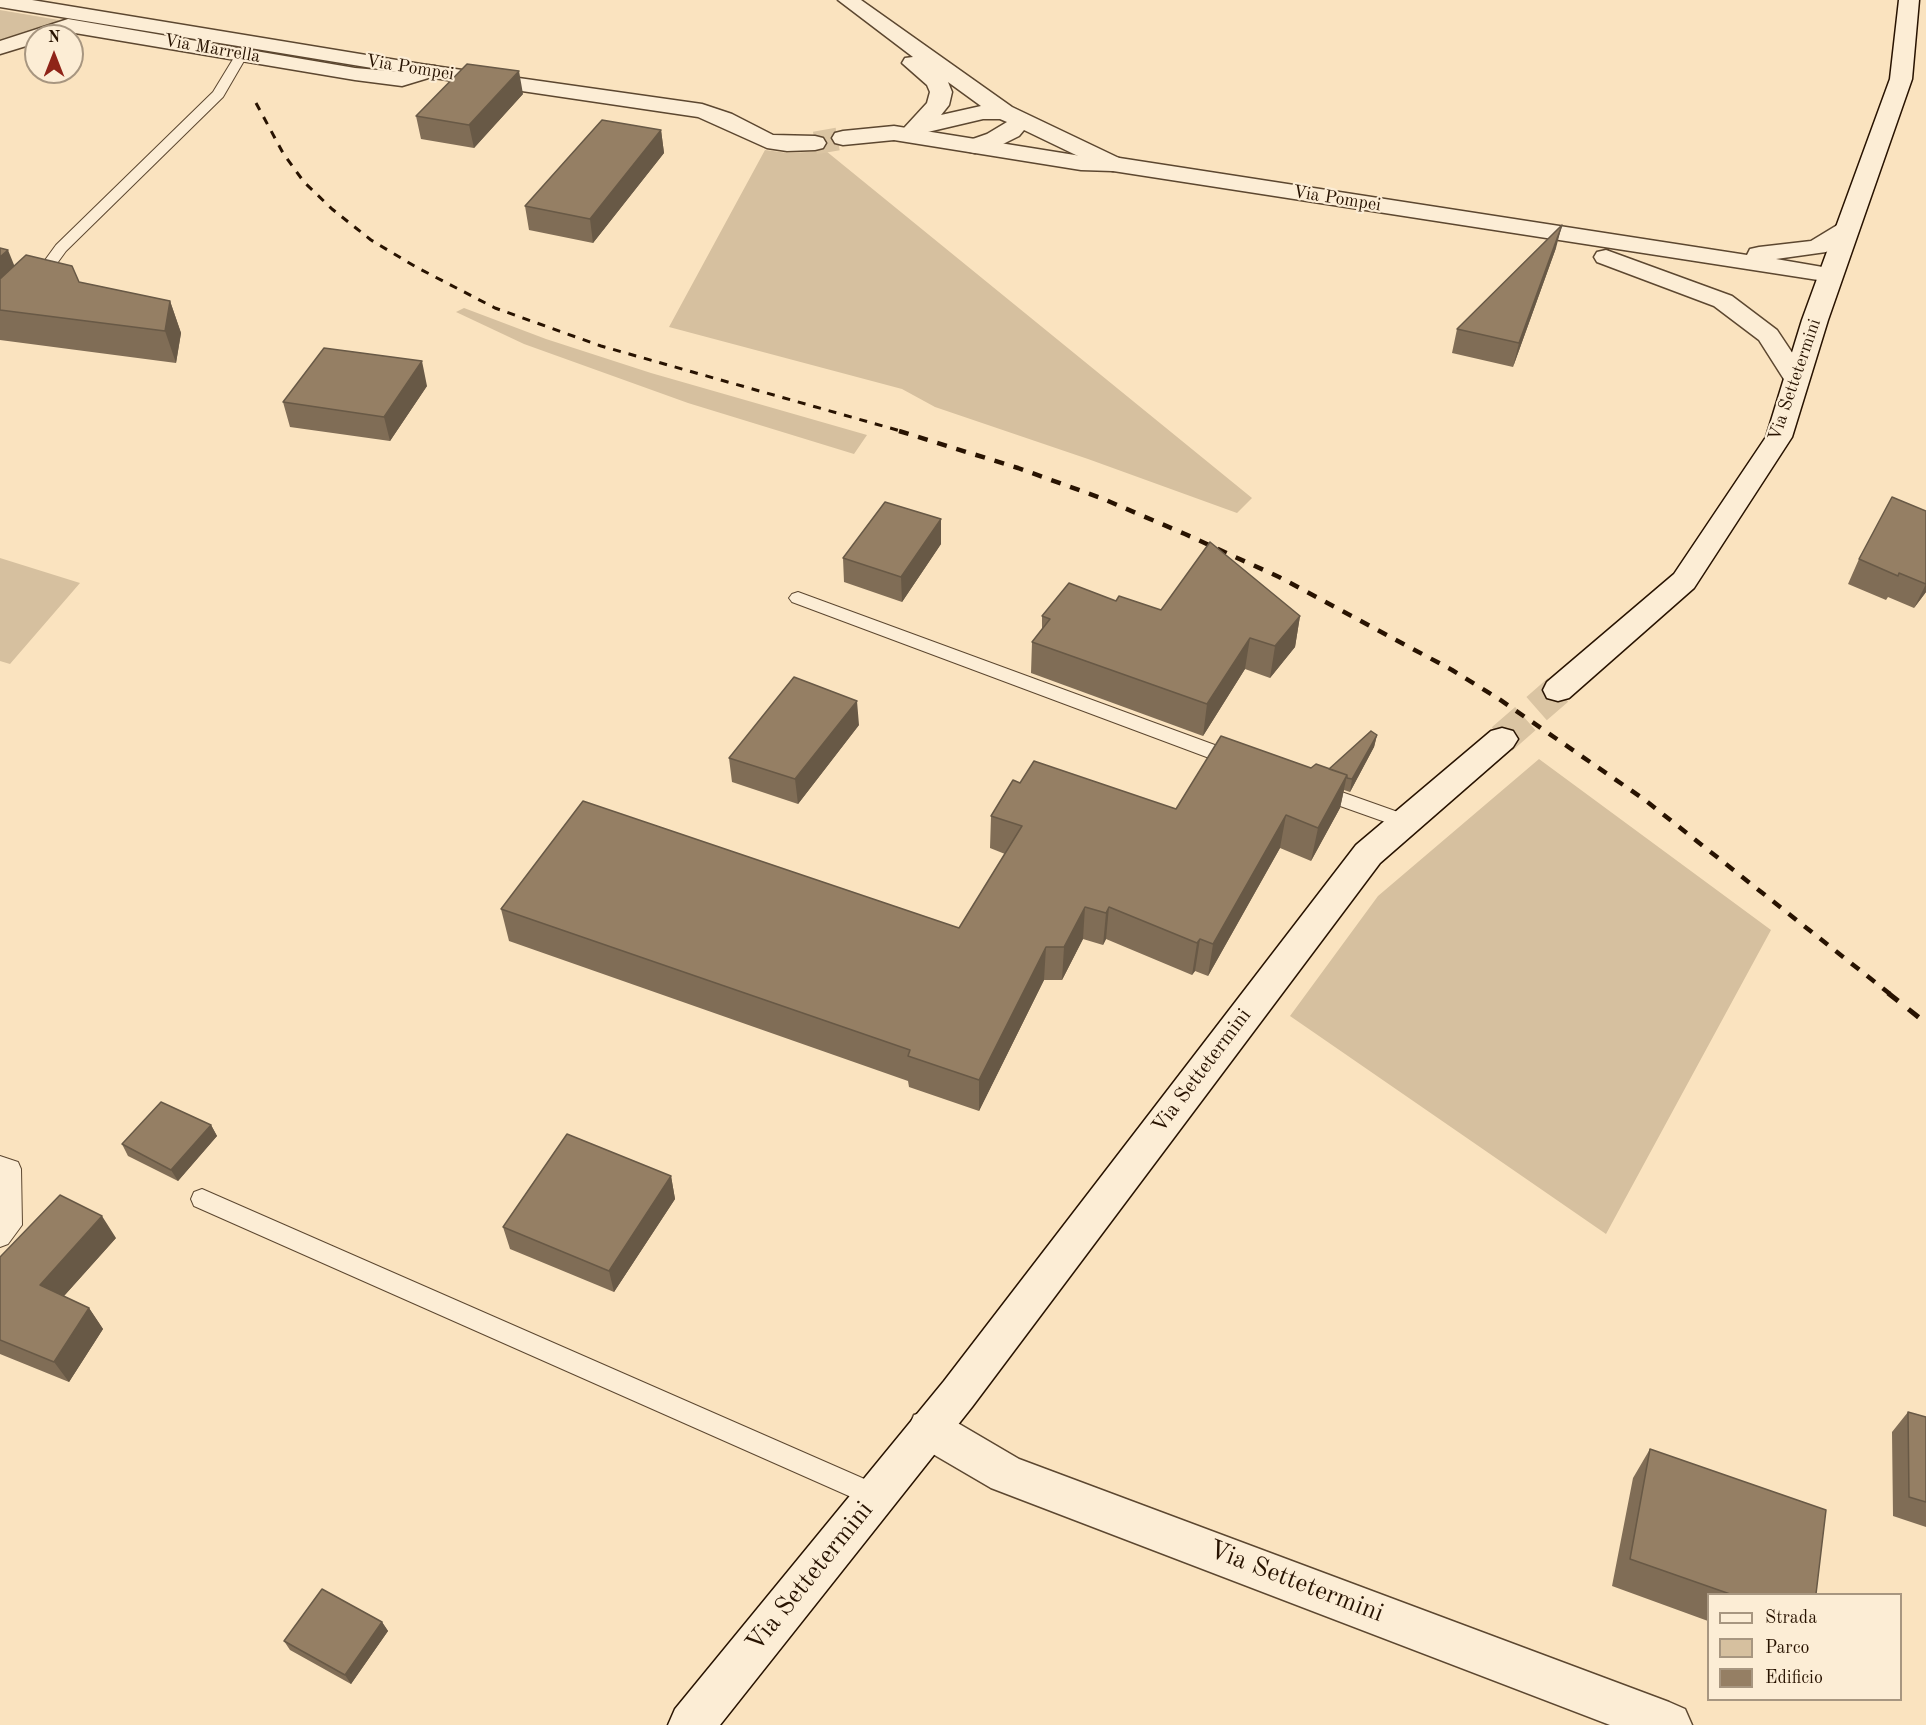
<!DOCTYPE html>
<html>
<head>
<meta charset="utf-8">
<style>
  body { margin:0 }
  #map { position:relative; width:1926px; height:1725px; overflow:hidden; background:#fae3bf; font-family:"Old Standard TT",serif }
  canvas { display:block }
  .legend { position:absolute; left:1707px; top:1593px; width:195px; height:108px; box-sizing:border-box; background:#fcedd5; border:2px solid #a79680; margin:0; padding:8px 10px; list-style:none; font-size:18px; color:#281301 }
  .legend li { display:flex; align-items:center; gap:12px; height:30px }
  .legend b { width:30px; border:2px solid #a79680 }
  .north { position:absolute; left:24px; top:24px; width:60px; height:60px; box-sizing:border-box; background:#fcedd5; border:2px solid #a79680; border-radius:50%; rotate:0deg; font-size:16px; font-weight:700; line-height:24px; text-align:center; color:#281301 }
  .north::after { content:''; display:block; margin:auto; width:21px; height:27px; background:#8f2418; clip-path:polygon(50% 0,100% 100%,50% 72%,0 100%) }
</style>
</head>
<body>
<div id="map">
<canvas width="1926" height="1725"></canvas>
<ul class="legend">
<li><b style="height:8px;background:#fcedd5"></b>Strada</li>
<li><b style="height:16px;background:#d6c09f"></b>Parco</li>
<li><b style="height:16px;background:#957f64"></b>Edificio</li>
</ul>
<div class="north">N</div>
</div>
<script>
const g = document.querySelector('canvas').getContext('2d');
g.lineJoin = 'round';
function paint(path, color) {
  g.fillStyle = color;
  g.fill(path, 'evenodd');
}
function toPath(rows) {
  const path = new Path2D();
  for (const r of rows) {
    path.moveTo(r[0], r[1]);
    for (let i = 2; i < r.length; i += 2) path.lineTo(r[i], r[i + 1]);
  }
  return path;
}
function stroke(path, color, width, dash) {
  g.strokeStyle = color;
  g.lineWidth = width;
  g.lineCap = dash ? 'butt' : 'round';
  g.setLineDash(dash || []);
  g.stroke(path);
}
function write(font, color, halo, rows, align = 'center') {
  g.font = font + ' "Old Standard TT",serif';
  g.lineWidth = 4.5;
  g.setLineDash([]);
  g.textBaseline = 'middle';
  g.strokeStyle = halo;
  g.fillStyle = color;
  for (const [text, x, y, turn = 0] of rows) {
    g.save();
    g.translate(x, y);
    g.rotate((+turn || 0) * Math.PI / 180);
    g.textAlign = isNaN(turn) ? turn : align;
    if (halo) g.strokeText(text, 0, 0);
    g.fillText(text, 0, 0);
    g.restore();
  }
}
const green = toPath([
  [0,10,59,20,51,26,0,43],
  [765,150,788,153,826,151,1252,498,1237,513,1088,459,935,407,902,389,669,327],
  [464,308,546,339,651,373,867,435,854,454,688,403,524,344,456,312],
  [0,558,80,583,10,664,0,661],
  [1539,759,1771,930,1606,1234,1290,1016,1378,896]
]);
const tertiaryTunnel = toPath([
  [815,143,843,138]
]);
const secondaryTunnel = toPath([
  [1502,739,1558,690]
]);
const service = toPath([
  [242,50,248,54,223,97,66,251,50,273,5,315,0,316,0,304,40,267,56,245,213,92,238,51,242,50],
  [798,592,1242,755,1244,760,1242,765,1235,767,1228,765,792,602,789,598,792,594,798,592],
  [1319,784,1412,817,1415,822,1412,827,1405,829,1312,796,1310,791,1312,786,1319,784],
  [0,1156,18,1162,21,1169,22,1225,8,1244,0,1247,0,1156],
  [202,1189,885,1488,888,1496,885,1504,876,1508,867,1504,194,1206,191,1199,194,1192,202,1189]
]);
const minor = toPath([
  [838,0,861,0,1012,107,1121,159,1124,164,1121,169,1113,171,1105,169,1024,130,1019,136,1003,144,975,153,967,151,964,146,967,141,987,134,1007,122,1000,119,983,119,915,135,907,133,904,128,927,103,930,92,927,85,902,63,905,58,913,57,838,0],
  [948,82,981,106,941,115,949,105,952,92,948,82],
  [68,19,355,68,401,72,427,65,435,66,438,71,435,76,402,86,355,80,69,32,56,36,36,36,36,43,0,54,0,41,68,19],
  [929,1410,944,1415,1019,1459,1669,1702,1685,1709,1692,1725,1610,1725,991,1488,914,1443,908,1429,914,1415,929,1410]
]);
const tertiary = toPath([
  [0,0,32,0,427,65,702,104,732,114,773,135,815,136,823,138,826,143,823,148,815,150,787,151,767,148,698,117,427,77,0,7,0,0],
  [894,126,1081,156,1113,157,1747,255,1750,249,1759,247,1811,241,1839,224,1847,222,1855,224,1859,229,1855,234,1826,252,1776,259,1840,270,1843,275,1840,280,1831,282,1113,171,1081,170,894,140,843,145,835,143,832,138,835,133,843,131,894,126],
  [1606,250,1732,296,1777,330,1809,378,1805,384,1796,386,1787,384,1759,340,1714,306,1597,262,1594,257,1597,252,1606,250]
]);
const secondary = toPath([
  [1899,0,1919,0,1912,79,1828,320,1792,437,1694,588,1569,698,1558,701,1547,698,1543,690,1547,682,1674,574,1766,437,1802,320,1890,79,1899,0],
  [1502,728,1513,731,1518,739,1513,747,1380,863,972,1407,720,1725,668,1725,675,1709,944,1381,1356,845,1491,731,1502,728]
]);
const railFar2 = toPath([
  [256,103,283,153,304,182,332,209,371,240,416,267,495,308,601,346,904,432]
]);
const railFar1 = toPath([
  [899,431,1018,468,1101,498,1185,534,1279,577,1452,670,1499,699,1645,800,1890,994]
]);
const rail = toPath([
  [1888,993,1926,1023]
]);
const wall = toPath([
  [523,94,474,148,421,139,416,116],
  [661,130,664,153,593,243,529,230,525,206],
  [0,248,14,266,79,282,170,301,181,333,176,363,0,340],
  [1556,248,1513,367,1452,353,1457,329],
  [427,386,390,441,290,427,283,402],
  [1926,511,1926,592,1914,608,1888,597,1886,600,1848,584,1859,559],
  [941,544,902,602,844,582,843,558],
  [1116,601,1161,610,1300,616,1295,647,1270,678,1245,669,1203,736,1031,673,1032,642,1042,630,1042,616],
  [859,725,798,804,732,782,729,758],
  [1377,735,1374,747,1350,792,1344,790,1340,808,1311,861,1280,848,1208,976,1195,971,1192,975,1106,939,1103,945,1083,939,1062,980,1044,980,979,1111,909,1087,908,1081,509,941,501,909,959,928,1005,854,990,848,991,816,1020,783,1176,809,1311,768,1329,769],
  [211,1125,217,1136,178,1181,128,1156,122,1144],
  [671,1176,675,1199,614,1292,510,1249,503,1227],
  [116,1238,64,1296,89,1308,103,1329,69,1382,0,1354,0,1257],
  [1908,1412,1926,1417,1926,1527,1893,1516,1892,1432],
  [1650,1449,1816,1594,1708,1594,1708,1621,1612,1586,1633,1478],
  [382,1622,388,1631,351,1684,290,1650,284,1641]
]);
const shadedWall = toPath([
  [519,71,523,94,474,148,469,125],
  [661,130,664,153,593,243,590,219],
  [1562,225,1556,248,1513,367,1519,343],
  [8,250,21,282,0,301,0,257],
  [170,301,181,333,176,363,165,331],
  [422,361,427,386,390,441,384,417],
  [941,519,941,544,902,602,901,577],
  [1926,584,1926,592,1914,608],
  [1300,616,1295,647,1270,678,1275,646],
  [1250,638,1245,669,1203,736,1207,704],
  [857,701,859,725,798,804,795,779],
  [1377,735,1374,747,1350,792,1352,779],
  [1347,775,1340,808,1311,861,1318,828],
  [1286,815,1280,848,1208,976,1213,944],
  [1085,907,1083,939,1062,980,1064,947],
  [1109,907,1106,939,1103,945,1106,913],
  [1200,939,1195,971,1192,975,1197,943],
  [1046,947,1044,980,979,1111,979,1080],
  [211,1125,217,1136,178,1181,171,1170],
  [671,1176,675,1199,614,1292,609,1271],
  [102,1216,116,1238,55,1306,40,1285],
  [89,1308,103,1329,69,1382,54,1362],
  [382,1622,388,1631,351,1684,345,1675]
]);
const building = toPath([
  [467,64,519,71,469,125,416,116,467,64],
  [602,120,661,130,590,219,525,206,602,120],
  [1562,225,1519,343,1457,329,1562,225],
  [0,248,8,250,0,257,0,248],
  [26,255,72,266,79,282,170,301,165,331,0,310,0,279,26,255],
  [324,348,422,361,384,417,283,402,324,348],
  [1892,497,1926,511,1926,584,1899,573,1898,576,1859,559,1892,497],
  [885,502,941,519,901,577,843,558,885,502],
  [1210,542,1300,616,1275,646,1250,638,1207,704,1032,642,1050,619,1042,616,1069,583,1116,601,1119,596,1161,610,1210,542],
  [794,677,857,701,795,779,729,758,794,677],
  [1371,731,1377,735,1352,779,1347,778,1347,775,1329,769,1371,731],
  [1221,736,1311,768,1316,764,1347,775,1318,828,1286,815,1213,944,1200,939,1197,943,1109,907,1106,913,1085,907,1064,947,1046,947,979,1080,908,1056,910,1050,501,909,583,801,959,928,1022,826,991,816,1013,780,1020,783,1034,761,1176,809,1221,736],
  [161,1102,211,1125,171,1170,122,1144,161,1102],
  [567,1134,671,1176,609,1271,503,1227,567,1134],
  [60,1195,102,1216,40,1285,89,1308,54,1362,0,1340,0,1257,60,1195],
  [1908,1412,1926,1417,1926,1502,1909,1497,1908,1412],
  [1650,1449,1826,1510,1816,1594,1730,1594,1630,1559,1650,1449],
  [322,1589,382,1622,345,1675,284,1641,322,1589]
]);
const farStreetnames = [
  ["Via Marrella",212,49,10],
  ["Via Pompei",410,68,9],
  ["Via Pompei",1337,199,9],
  ["Via Settetermini",1795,380,-71]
];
const streetNames = [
  ["Via Settetermini",1202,1071,-53]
];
const nearStreetnames = [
  ["Via Settetermini",810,1577,-51],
  ["Via Settetermini",1296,1582,21]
];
paint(green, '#d6c09f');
stroke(tertiaryTunnel, '#dac4a2', 23, [23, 12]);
stroke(secondaryTunnel, '#dac4a2', 31, [31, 15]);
stroke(service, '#5c4730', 2);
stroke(minor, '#5c4730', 3);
stroke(tertiary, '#5c4730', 3);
stroke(secondary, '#281301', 3);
paint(service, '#fcedd5');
paint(minor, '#fcedd5');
paint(tertiary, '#fcedd5');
paint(secondary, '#fcedd5');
stroke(railFar2, '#281301', 3, [8, 8]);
stroke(railFar1, '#281301', 4.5, [10, 10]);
stroke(rail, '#281301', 5, [13, 13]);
paint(wall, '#806d56');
paint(shadedWall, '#685946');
paint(building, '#957f64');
stroke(building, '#685946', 1.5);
write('18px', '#281301', '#fcedd5', farStreetnames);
write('21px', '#281301', '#fcedd5', streetNames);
write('26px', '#281301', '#fcedd5', nearStreetnames);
</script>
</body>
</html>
